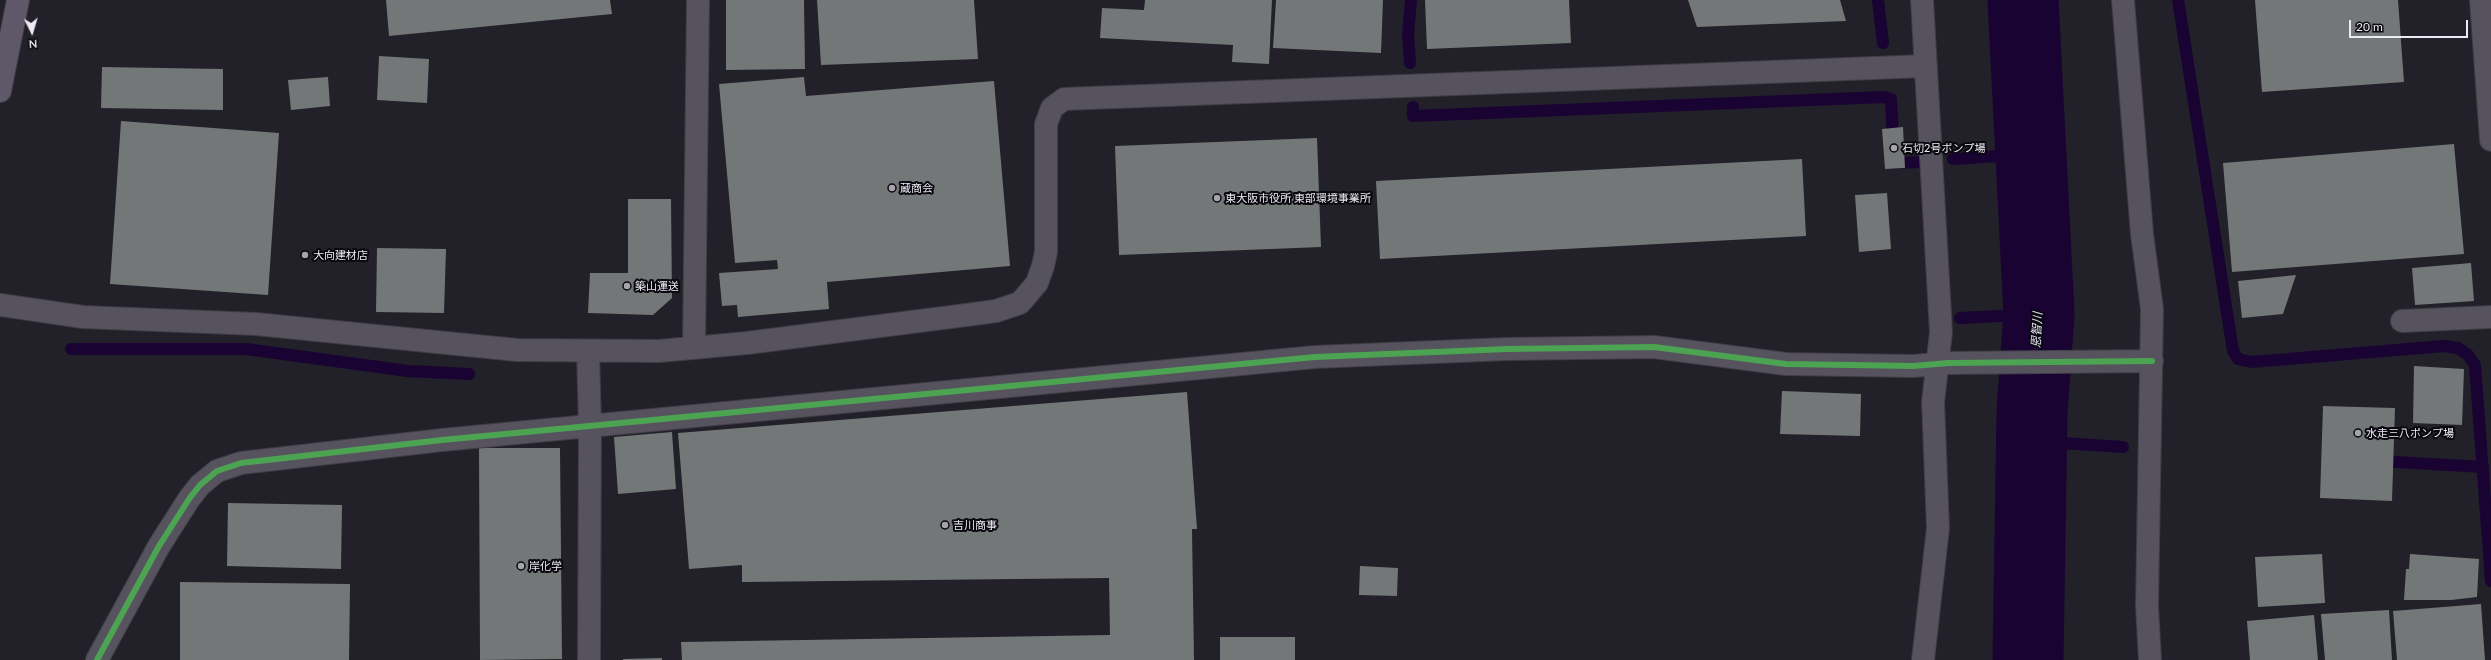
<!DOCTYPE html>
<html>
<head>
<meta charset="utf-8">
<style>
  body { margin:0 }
  #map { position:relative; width:2491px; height:660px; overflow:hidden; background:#222028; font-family:Lato,sans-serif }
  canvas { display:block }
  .north { position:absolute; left:12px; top:12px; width:40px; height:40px; -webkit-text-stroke:3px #09080e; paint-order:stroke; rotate:175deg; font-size:11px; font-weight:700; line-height:16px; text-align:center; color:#edeaf5 }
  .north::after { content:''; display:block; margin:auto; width:14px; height:18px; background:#edeaf5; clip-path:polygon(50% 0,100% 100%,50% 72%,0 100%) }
  .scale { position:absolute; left:2349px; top:20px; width:119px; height:18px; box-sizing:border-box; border:2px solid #edeaf5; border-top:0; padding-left:5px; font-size:12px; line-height:14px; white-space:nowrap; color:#edeaf5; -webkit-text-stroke:3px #09080e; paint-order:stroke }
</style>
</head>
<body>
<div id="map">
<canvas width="2491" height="660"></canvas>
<div class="north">N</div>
<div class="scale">20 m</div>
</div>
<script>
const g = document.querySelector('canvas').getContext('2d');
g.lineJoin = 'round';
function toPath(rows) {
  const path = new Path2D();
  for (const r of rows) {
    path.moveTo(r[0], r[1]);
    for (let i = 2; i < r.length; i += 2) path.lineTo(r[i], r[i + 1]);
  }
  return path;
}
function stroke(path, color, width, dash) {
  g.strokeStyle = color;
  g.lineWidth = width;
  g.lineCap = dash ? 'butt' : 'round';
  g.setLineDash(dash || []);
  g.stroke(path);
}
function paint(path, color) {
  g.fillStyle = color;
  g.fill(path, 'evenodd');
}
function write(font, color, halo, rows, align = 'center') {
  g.font = font + ' Lato,"Noto Sans JP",sans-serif';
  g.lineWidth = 4;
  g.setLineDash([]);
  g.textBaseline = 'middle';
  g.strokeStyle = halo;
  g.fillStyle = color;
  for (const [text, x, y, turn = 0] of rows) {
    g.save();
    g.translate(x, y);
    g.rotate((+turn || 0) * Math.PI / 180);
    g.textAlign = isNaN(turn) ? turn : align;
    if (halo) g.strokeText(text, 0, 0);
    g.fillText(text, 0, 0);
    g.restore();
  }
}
const stream = toPath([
  [1878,0,1883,43],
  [2178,0,2233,351,2238,359,2252,362,2444,346,2458,348,2468,355,2475,365,2491,581],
  [1410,63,1408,34,1411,0],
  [1413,107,1413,116,1884,97,1891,99,1894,163,1921,162],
  [1953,159,2031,154],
  [1960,318,2039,314],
  [71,349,246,349,408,371,469,374],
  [2032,441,2123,447],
  [2378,461,2483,467]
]);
const river = toPath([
  [2023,0,2039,314,2032,412,2028,660]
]);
const building = toPath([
  [386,0,610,0,612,14,389,36],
  [726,0,804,0,805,69,726,70],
  [817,0,974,0,978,59,821,65],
  [1145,0,1272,0,1269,64,1232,62,1233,45,1100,38,1102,8,1144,10],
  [1276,0,1383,0,1381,53,1273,48],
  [1425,0,1569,0,1571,43,1427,49],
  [1688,0,1840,0,1846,21,1697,27],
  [2255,0,2398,0,2404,82,2262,92],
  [379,56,429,59,427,103,377,100],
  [102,67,223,69,223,110,101,108],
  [328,77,330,106,291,110,288,80],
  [804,77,806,96,994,81,1010,266,827,282,829,309,738,317,737,305,722,306,719,273,778,269,777,260,735,263,719,84],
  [121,121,279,133,268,295,110,284],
  [1903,127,1905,168,1885,169,1882,129],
  [1317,138,1321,247,1119,255,1115,146],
  [2454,144,2464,254,2232,272,2223,163],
  [1802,159,1806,236,1380,259,1376,181],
  [1887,193,1891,249,1859,252,1855,195],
  [628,199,671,199,672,298,653,315,588,313,590,273,628,273],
  [377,248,446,249,444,313,376,312],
  [2471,263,2474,301,2415,305,2412,268],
  [2296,275,2283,314,2242,318,2238,281],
  [2414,366,2464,369,2462,425,2413,423],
  [1782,391,1861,394,1860,436,1780,434],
  [1187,392,1197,529,1192,529,1194,660,682,660,681,642,1110,635,1109,578,742,582,742,565,689,569,678,433],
  [2323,406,2395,408,2392,501,2320,498],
  [672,432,676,489,618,494,614,437],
  [479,448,560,448,562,659,480,660],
  [228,503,342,505,341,569,227,566],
  [2322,554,2325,603,2258,607,2255,557],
  [2410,554,2479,559,2477,597,2451,600,2404,600,2406,569,2409,569],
  [1360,566,1398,568,1397,596,1359,595],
  [180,582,350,584,349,660,180,660],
  [2481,604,2485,660,2397,660,2393,611],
  [2389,610,2392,660,2325,660,2321,614],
  [2314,615,2318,660,2250,660,2247,621],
  [1220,637,1295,637,1295,660,1220,660],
  [662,658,662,660,623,660,623,659]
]);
const street = toPath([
  [1922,0,1941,332,1933,402,1938,528,1923,660],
  [2123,0,2142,234,2152,309,2147,606,2150,660],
  [2481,0,2491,140],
  [0,305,83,317,256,324,517,350,659,351,747,343,974,314,996,311,1020,303,1037,283,1043,266,1046,252,1046,124,1052,108,1064,99,1926,66],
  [2402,321,2491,317],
  [694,348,698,0],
  [588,352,590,426,589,660],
  [97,660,159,546,189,499,200,485,217,471,241,463,442,440,1315,357,1507,349,1654,347,1786,364,1913,366,1948,363,2152,361]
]);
const highway = toPath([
  [0,91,18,0]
]);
const cycleway = toPath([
  [97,660,159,546,189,499,200,485,217,471,241,463,442,440,1315,357,1507,349,1654,347,1786,364,1913,366,1948,363,2152,361]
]);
const markers = [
  [1894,148,4,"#a6a3ad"],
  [892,188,4,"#a6a3ad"],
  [1217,198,4,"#a6a3ad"],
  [305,255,4,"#a6a3ad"],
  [627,286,4,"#a6a3ad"],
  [2358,433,4,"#a6a3ad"],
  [945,525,4,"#a6a3ad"],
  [521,566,4,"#a6a3ad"]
];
const poiNames = [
  ["石切2号ポンプ場",1902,148],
  ["蔵商会",900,188],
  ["東大阪市役所 東部環境事業所",1225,198],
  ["大向建材店",313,255],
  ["築山運送",635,286],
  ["水走三八ポンプ場",2366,433],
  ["吉川商事",953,525],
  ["岸化学",529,566]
];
const waterNames = [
  ["恩智川",2037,330,-87]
];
stroke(stream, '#190333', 12);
stroke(river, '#190333', 71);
paint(building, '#747777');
stroke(street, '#3f3d44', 24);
stroke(highway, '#3f3d44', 24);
stroke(street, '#56525e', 22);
stroke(highway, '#5e5868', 22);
stroke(cycleway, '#4ca352', 6);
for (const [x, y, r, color] of markers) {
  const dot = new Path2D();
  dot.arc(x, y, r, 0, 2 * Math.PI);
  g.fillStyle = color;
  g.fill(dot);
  stroke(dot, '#09080e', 1.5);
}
write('11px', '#edeaf5', '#09080e', poiNames, 'left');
write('italic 12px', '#e5dff5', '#09080e', waterNames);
</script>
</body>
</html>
